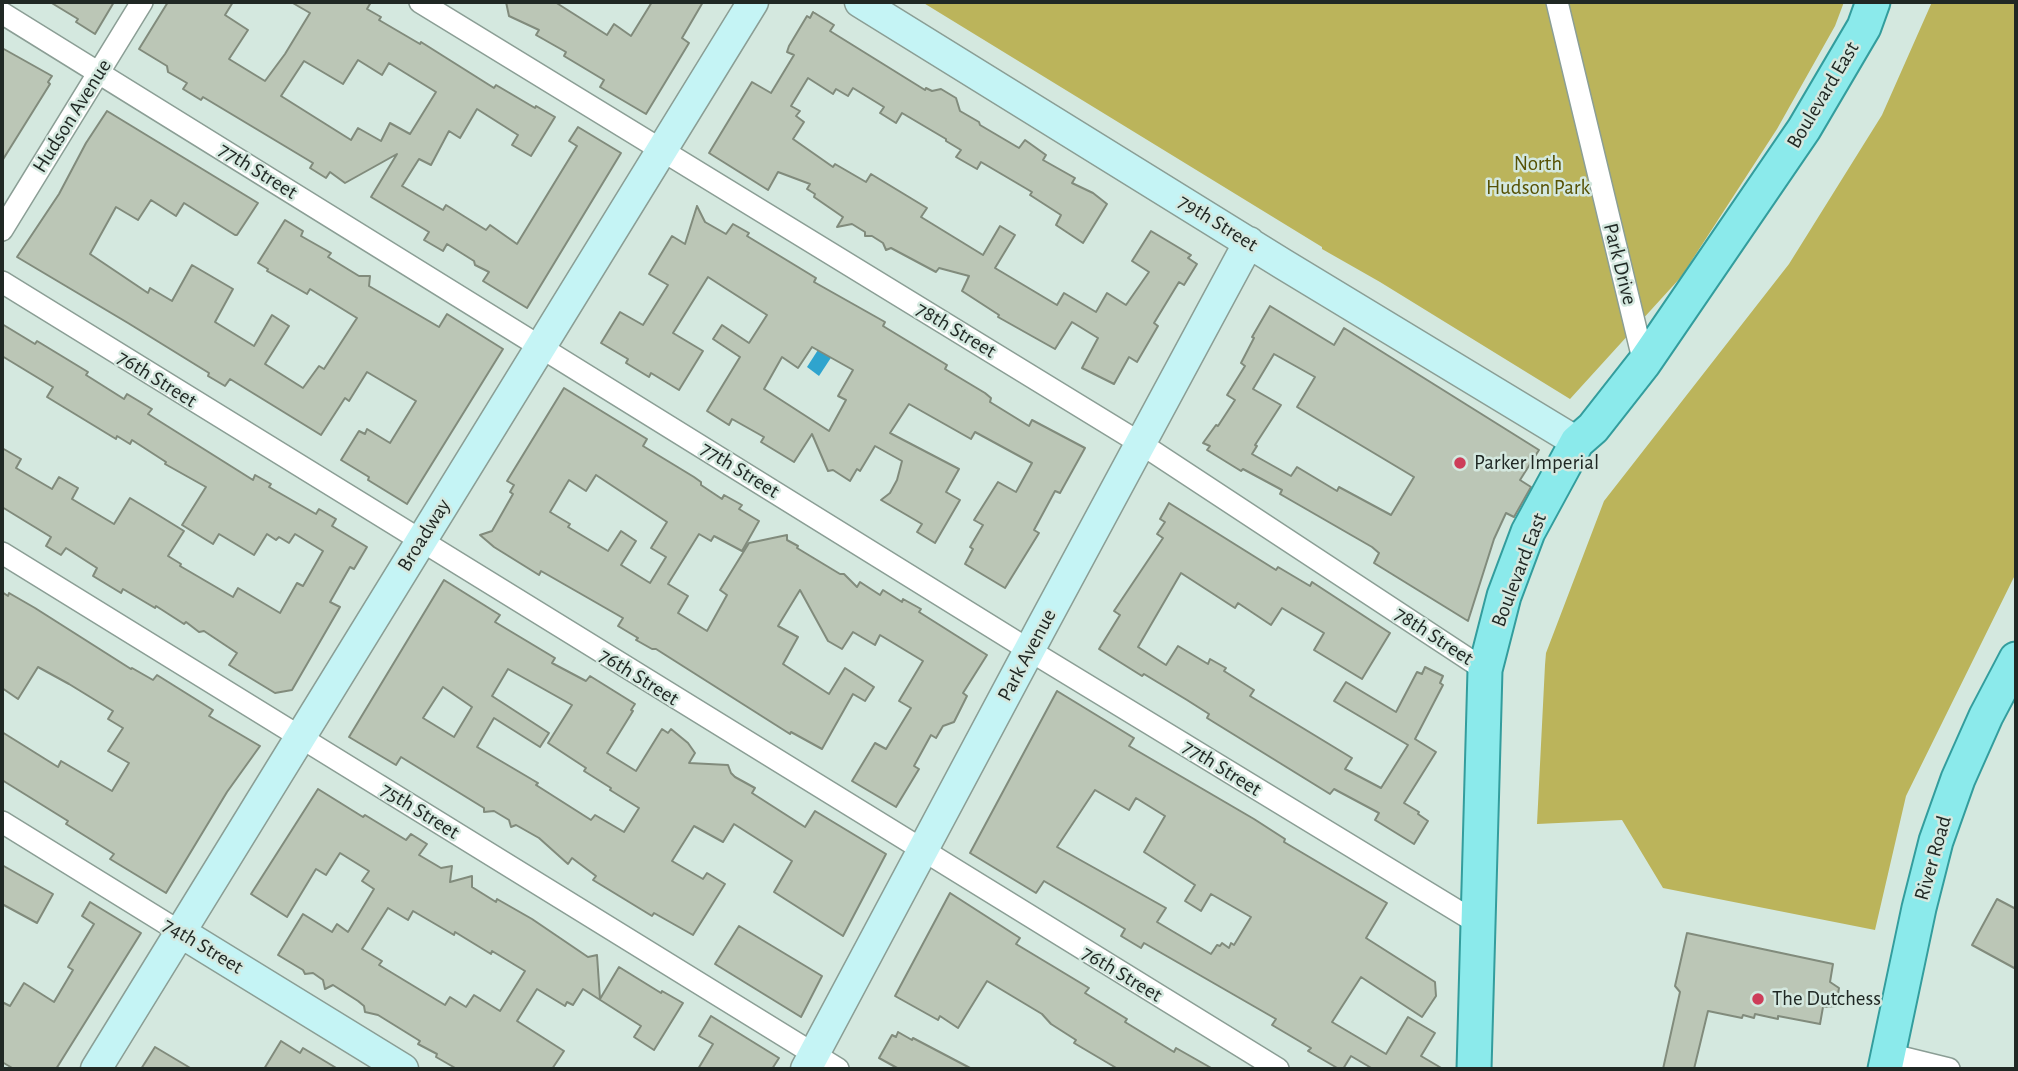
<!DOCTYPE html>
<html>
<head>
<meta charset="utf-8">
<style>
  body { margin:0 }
  #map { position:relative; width:2018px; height:1071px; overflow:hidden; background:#d4e8df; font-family:"Alegreya Sans",sans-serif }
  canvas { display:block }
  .frame { position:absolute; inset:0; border:4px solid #202824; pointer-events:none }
</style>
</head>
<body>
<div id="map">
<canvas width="2018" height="1071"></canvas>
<div class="frame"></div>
</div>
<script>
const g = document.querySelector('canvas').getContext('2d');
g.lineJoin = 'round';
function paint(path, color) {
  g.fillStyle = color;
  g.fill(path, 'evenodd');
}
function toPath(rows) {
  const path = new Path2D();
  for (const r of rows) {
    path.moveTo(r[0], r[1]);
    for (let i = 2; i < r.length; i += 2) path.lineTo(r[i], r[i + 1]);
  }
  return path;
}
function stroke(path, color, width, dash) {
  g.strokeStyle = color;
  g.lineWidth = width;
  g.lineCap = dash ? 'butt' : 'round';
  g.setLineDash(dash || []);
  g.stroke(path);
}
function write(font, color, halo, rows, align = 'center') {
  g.font = font + ' "Alegreya Sans",sans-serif';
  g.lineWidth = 5;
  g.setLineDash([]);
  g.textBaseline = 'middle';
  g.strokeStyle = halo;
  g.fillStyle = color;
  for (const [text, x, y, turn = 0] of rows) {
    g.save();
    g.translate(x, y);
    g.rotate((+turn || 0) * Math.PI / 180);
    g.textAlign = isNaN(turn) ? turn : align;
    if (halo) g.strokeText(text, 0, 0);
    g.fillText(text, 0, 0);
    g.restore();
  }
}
const green = toPath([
  [922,2,1844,2,1835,26,1777,129,1681,277,1570,399,1380,282,1322,249,1322,247],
  [1932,2,2016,2,2016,573,1906,796,1875,930,1663,888,1622,820,1537,824,1545,665,1546,653,1604,501,1789,264,1882,115]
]);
const water = toPath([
  [825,339,838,347,819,376,807,367]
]);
const building = toPath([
  [50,2,114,2,95,34,76,22,78,19,50,2],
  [168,2,233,2,225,15,248,30,229,59,265,81,285,54,310,13,291,2,371,2,367,9,381,17,379,20,420,44,421,42,494,88,496,85,535,108,536,106,555,117,531,156,512,145,518,135,477,109,460,138,449,131,431,165,419,159,402,186,443,210,446,205,486,230,490,225,517,244,577,146,569,141,578,127,621,153,527,308,483,281,489,272,475,265,474,261,447,244,443,251,424,240,429,232,371,197,397,154,345,183,330,172,326,178,310,168,313,163,203,97,201,100,183,89,187,83,168,72,167,66,139,49,168,2],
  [358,60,382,75,389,63,436,92,410,134,390,123,381,141,358,128,351,140,281,96,304,61,343,84,358,60],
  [506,2,555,2,607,35,614,24,631,36,652,2,703,2,682,38,689,43,646,114,600,87,604,80,564,56,566,52,536,35,539,30,509,16,506,2],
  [813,12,834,25,830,31,925,90,926,88,932,91,941,89,956,98,960,111,979,122,980,125,1019,148,1025,140,1046,155,1043,160,1075,178,1072,183,1093,193,1107,204,1083,243,1056,225,1061,215,1030,195,1032,192,981,162,977,169,956,157,961,150,946,141,946,139,902,113,896,123,880,113,884,107,853,88,848,96,836,89,833,94,808,78,791,106,800,111,796,116,804,122,793,139,833,167,835,164,866,182,871,174,927,208,921,217,983,255,1000,226,1015,235,995,268,1057,305,1064,293,1096,312,1107,293,1126,305,1149,272,1132,261,1151,231,1191,255,1188,258,1197,264,1184,285,1179,282,1154,323,1158,326,1137,362,1129,357,1114,384,1082,368,1098,338,1072,322,1055,349,998,317,999,315,962,291,969,276,939,268,936,272,891,248,886,250,883,243,872,236,865,236,865,232,852,224,837,227,843,217,814,197,815,194,807,189,810,184,778,172,768,190,709,153,752,82,771,93,794,55,787,52,789,46,807,16,810,18,813,12],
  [2,48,52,76,48,82,50,84,2,161,2,48],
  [107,111,258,203,237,235,235,235,184,203,176,216,151,200,138,220,116,207,90,254,148,293,150,288,172,301,192,265,233,289,215,322,254,346,272,315,289,326,265,364,303,388,319,366,324,369,357,318,310,289,307,294,267,271,268,269,258,263,285,220,303,231,301,236,331,253,328,257,359,276,370,276,369,286,439,327,447,314,503,349,407,504,368,480,369,477,341,460,359,431,365,434,367,429,390,443,416,401,367,372,349,401,345,398,321,435,230,379,225,386,208,376,209,373,128,323,17,257,59,194,86,143,107,111],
  [697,206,705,222,726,234,733,224,749,233,747,236,816,278,814,282,885,322,883,326,947,365,945,369,985,393,991,398,990,402,1029,426,1032,420,1085,448,1060,493,1055,491,1034,530,1039,533,1005,588,965,564,973,549,970,547,983,525,974,520,998,482,1016,492,1032,463,975,432,971,439,909,404,890,433,959,469,946,492,960,500,935,543,917,532,922,524,881,500,890,493,897,480,902,461,875,446,860,471,857,469,850,481,833,470,828,471,812,434,794,462,761,442,764,437,732,419,729,425,707,411,740,357,713,339,722,325,749,343,767,315,708,277,673,333,703,351,679,390,651,373,649,377,626,363,628,359,601,343,620,312,643,325,668,285,649,274,672,236,685,244,697,206],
  [812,347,853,370,838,396,846,400,829,431,764,389,782,357,798,368,812,347],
  [1270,306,1334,345,1344,328,1539,450,1520,480,1531,487,1514,517,1506,513,1494,539,1468,621,1374,563,1379,553,1372,547,1280,494,1282,490,1243,469,1241,471,1207,450,1210,446,1203,443,1216,425,1218,426,1235,400,1227,395,1245,366,1241,363,1254,338,1252,337,1270,306],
  [1274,354,1315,377,1297,407,1414,477,1391,515,1339,487,1337,491,1297,467,1291,476,1252,454,1257,446,1255,445,1281,405,1253,389,1274,354],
  [2,324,35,344,37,341,88,372,86,375,124,399,127,394,152,409,148,414,253,480,255,475,271,484,269,487,316,514,319,509,336,519,332,526,367,547,354,569,350,567,330,602,340,607,292,690,275,693,229,665,237,653,204,631,199,632,186,622,184,624,156,606,155,608,123,589,121,593,93,576,97,568,66,548,61,555,46,546,51,537,2,507,2,448,21,459,16,468,52,489,59,477,78,488,72,499,114,524,130,498,150,510,184,531,168,556,181,564,180,566,233,597,238,588,280,613,297,583,303,586,323,551,295,534,289,543,279,537,276,540,267,534,254,555,219,534,213,544,182,525,206,487,165,464,166,462,132,440,130,444,117,436,116,439,47,397,53,387,2,356,2,324],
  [564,388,647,439,643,446,694,477,701,482,701,485,722,499,724,495,742,505,739,509,759,521,742,551,714,536,711,541,699,534,668,584,688,596,678,613,707,631,727,595,720,590,749,543,787,535,787,540,798,546,797,548,840,574,844,574,857,587,860,582,880,595,883,590,902,602,903,599,921,609,919,612,987,655,963,693,967,696,954,722,943,726,936,738,931,735,914,766,919,769,896,807,852,781,875,743,886,749,911,708,899,701,923,661,880,635,875,645,853,632,842,649,828,641,800,590,778,626,798,637,783,664,829,694,845,668,874,687,865,701,853,694,822,749,791,732,790,734,656,649,652,649,636,640,638,638,618,626,623,618,541,571,539,575,494,547,480,535,492,531,513,494,510,492,514,485,507,481,564,388],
  [596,475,667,522,651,548,666,557,650,583,621,565,636,541,621,531,608,551,568,527,570,524,550,512,569,480,586,491,596,475],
  [1169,503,1276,570,1278,567,1310,586,1312,582,1390,633,1362,679,1314,650,1324,633,1282,608,1271,625,1238,603,1235,608,1181,573,1138,647,1166,665,1178,646,1208,664,1210,659,1226,668,1224,671,1254,690,1250,696,1352,758,1345,769,1381,788,1408,745,1334,701,1346,682,1396,712,1417,672,1422,674,1425,667,1443,676,1440,683,1443,685,1415,739,1436,752,1404,803,1419,812,1418,814,1428,821,1414,844,1375,820,1379,813,1334,789,1330,794,1207,718,1209,714,1187,700,1144,674,1142,676,1099,649,1120,615,1114,611,1163,538,1157,534,1165,522,1160,519,1169,503],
  [444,580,500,615,495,622,555,658,552,663,586,681,590,676,635,704,631,710,633,711,607,753,636,771,662,729,668,733,671,729,688,743,695,753,689,763,728,765,731,773,735,777,755,788,752,793,805,827,815,811,886,854,843,936,774,892,792,861,734,824,723,842,694,826,672,861,703,879,707,873,725,884,693,935,654,913,652,916,593,880,596,876,572,858,568,864,539,838,516,825,511,827,509,820,494,811,484,812,484,808,401,757,396,765,349,737,444,580],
  [508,669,572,705,548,743,586,768,584,771,611,788,610,790,639,808,624,832,595,815,591,820,536,785,538,783,477,747,494,718,540,747,549,733,492,696,508,669],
  [443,687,472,707,454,737,423,718,443,687],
  [2,592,8,596,9,593,35,608,131,669,132,668,153,680,157,675,213,710,209,716,260,746,227,792,166,893,110,859,114,854,66,824,68,821,2,780,2,732,58,767,61,761,112,791,129,763,108,751,123,728,108,719,113,711,69,684,38,667,18,699,2,688,2,592],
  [1057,691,1134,738,1129,746,1254,819,1285,839,1284,842,1387,903,1366,938,1435,982,1436,996,1422,1017,1361,977,1332,1022,1386,1054,1408,1017,1435,1033,1421,1056,1443,1069,1373,1069,1351,1056,1343,1069,1339,1069,1308,1051,1311,1048,1272,1025,1276,1019,1144,943,1141,948,1121,936,1125,929,1095,911,1044,881,1036,893,970,853,1057,691],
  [1095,790,1129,810,1136,798,1165,816,1144,852,1195,885,1185,901,1201,911,1211,894,1251,917,1234,945,1231,943,1229,948,1222,943,1220,946,1217,945,1211,954,1157,922,1166,908,1057,847,1095,790],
  [318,789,363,817,365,815,406,840,411,834,427,844,419,855,441,868,452,866,450,882,472,876,472,887,496,902,497,899,532,919,588,957,597,955,600,999,619,967,661,993,662,991,683,1003,654,1050,634,1037,641,1026,583,989,573,1005,567,1002,565,1006,537,989,517,1021,564,1051,552,1069,457,1069,436,1057,437,1054,418,1044,420,1041,378,1015,365,1012,364,1006,358,1001,333,985,325,989,323,980,313,973,305,974,303,970,278,955,303,914,332,932,337,924,348,932,374,889,362,881,369,871,340,853,326,875,316,869,287,917,251,894,318,789],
  [388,908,408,920,413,911,454,935,455,932,491,954,492,951,525,971,500,1011,474,995,466,1007,450,997,445,1005,379,965,382,961,362,949,388,908],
  [2,865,53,894,37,923,2,904,2,865],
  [950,893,1020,938,1016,944,1089,988,1085,993,1127,1019,1125,1022,1174,1052,1176,1048,1213,1069,1118,1069,1074,1043,1076,1040,1051,1024,1042,1014,987,981,958,1028,940,1016,938,1020,895,996,950,893],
  [1997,899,2016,909,2016,969,1972,945,1997,899],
  [90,902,141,933,56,1069,14,1069,2,1062,2,1002,10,1006,24,983,54,1002,73,970,68,967,94,924,82,916,90,902],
  [739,926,822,976,801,1017,715,964,739,926],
  [1687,933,1833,964,1830,982,1839,988,1836,1006,1823,1007,1820,1024,1778,1016,1778,1019,1755,1014,1754,1018,1743,1015,1742,1018,1708,1011,1694,1069,1663,1069,1680,992,1675,986,1687,933],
  [711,1016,779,1058,772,1069,698,1069,713,1044,699,1036,711,1016],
  [898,1032,912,1040,913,1038,972,1069,899,1069,879,1058,892,1035,896,1037,898,1032],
  [281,1041,300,1053,303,1048,338,1069,264,1069,281,1041],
  [155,1047,192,1069,141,1069,155,1047]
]);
const street = toPath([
  [420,2,1140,443,1485,670],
  [1557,2,1644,363],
  [2,13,1029,650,1479,924],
  [2,230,142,2],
  [2,282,1278,1069],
  [2,553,838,1069],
  [2,822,180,932],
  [1888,1054,1949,1069]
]);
const secondary = toPath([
  [860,2,1283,264,1577,442],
  [180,932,403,1069],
  [96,1069,753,2],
  [806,1069,1040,630,1249,242]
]);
const primary = toPath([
  [1474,1069,1485,670,1504,596,1528,532,1577,442,1593,428,1644,363,1804,129,1864,27,1873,2],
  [1885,1069,1919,908,1936,841,1958,779,1986,716,2016,659]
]);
const markers = [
  [1460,463,7,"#cd3d59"],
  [1758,999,7,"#cd3d59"]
];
const streetNames = [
  ["Boulevard East",1823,95,-59],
  ["Hudson Avenue",72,116,-58],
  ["77th Street",258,171,32],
  ["79th Street",1218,223,32],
  ["Park Drive",1620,264,76],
  ["78th Street",956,330,31],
  ["76th Street",157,379,32],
  ["77th Street",740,470,32],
  ["Broadway",424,535,-58],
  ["Boulevard East",1519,570,-69],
  ["78th Street",1434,636,33],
  ["Park Avenue",1027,655,-62],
  ["76th Street",639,677,32],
  ["77th Street",1222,768,32],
  ["75th Street",420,811,32],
  ["River Road",1933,858,-74],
  ["74th Street",203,946,31],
  ["76th Street",1122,974,31]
];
const parkNames = [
  ["North",1538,164],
  ["Hudson Park",1538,188]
];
const poiNames = [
  ["Parker Imperial",1474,463],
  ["The Dutchess",1772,999]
];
paint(green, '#bbb45b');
paint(water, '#2fa4ce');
paint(building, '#bbc6b6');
stroke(building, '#818b7c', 2);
stroke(street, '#8b9e95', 24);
stroke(secondary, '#8b9e95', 33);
stroke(primary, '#339d9d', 37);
stroke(street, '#fff', 21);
stroke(secondary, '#c5f4f5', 30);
stroke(primary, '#8beaeb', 33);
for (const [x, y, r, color] of markers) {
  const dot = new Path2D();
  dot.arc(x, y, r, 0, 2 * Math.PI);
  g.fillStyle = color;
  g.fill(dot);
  stroke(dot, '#d4e8df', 2.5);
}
write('21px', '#202824', '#d4e8df', streetNames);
write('21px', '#565104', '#d4e8df', parkNames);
write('21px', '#202824', '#d4e8df', poiNames, 'left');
</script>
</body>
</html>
